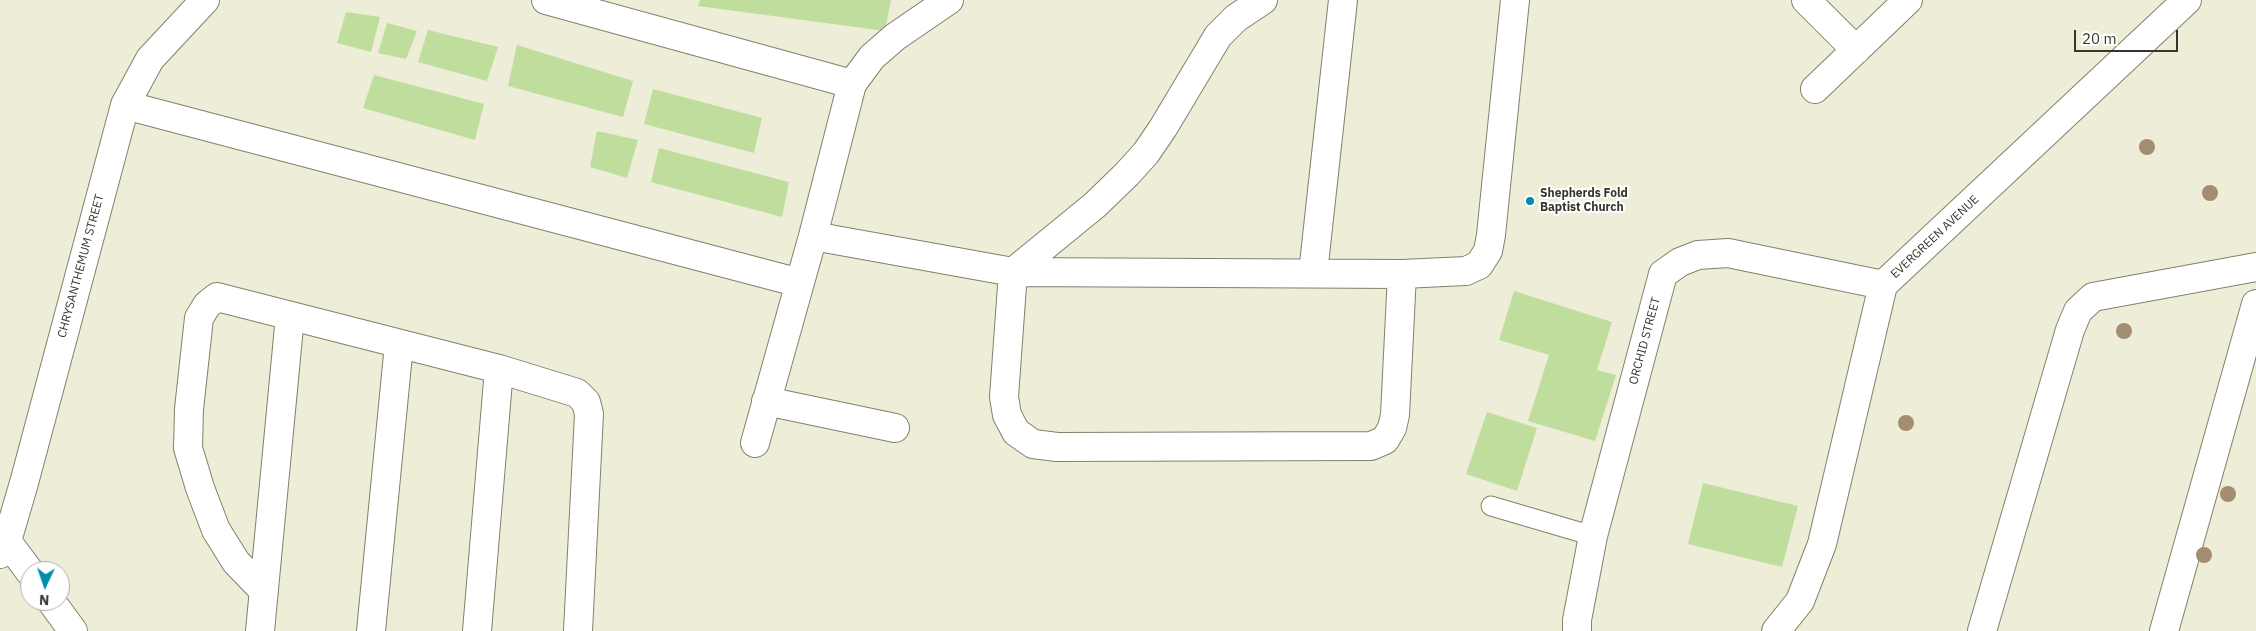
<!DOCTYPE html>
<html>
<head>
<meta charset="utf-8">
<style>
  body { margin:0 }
  #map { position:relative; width:2256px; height:631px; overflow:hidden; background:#ededd8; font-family:"IBM Plex Sans",sans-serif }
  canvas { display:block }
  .north { position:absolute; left:20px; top:561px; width:50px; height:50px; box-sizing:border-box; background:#fff; border:1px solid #afafab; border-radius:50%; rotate:183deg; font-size:14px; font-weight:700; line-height:20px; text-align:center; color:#36362e }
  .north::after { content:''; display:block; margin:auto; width:18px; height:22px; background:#008baa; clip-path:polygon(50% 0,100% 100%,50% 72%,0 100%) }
  .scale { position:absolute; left:2074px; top:30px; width:104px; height:22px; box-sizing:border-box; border:2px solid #36362e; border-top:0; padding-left:6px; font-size:15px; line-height:18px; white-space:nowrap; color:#36362e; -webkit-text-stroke:4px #fff; paint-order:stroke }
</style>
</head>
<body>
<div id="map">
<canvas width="2256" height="631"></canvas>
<div class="north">N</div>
<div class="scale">20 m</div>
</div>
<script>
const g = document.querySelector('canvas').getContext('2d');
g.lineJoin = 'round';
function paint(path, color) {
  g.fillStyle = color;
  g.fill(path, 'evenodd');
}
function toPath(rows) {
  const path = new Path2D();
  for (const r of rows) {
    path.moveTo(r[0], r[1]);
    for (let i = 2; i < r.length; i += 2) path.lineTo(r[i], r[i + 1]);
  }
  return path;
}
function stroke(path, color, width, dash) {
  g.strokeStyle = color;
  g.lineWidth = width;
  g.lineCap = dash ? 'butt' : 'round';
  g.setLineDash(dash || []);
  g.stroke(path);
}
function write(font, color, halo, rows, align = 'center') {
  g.font = font + ' "IBM Plex Sans",sans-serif';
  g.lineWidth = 4;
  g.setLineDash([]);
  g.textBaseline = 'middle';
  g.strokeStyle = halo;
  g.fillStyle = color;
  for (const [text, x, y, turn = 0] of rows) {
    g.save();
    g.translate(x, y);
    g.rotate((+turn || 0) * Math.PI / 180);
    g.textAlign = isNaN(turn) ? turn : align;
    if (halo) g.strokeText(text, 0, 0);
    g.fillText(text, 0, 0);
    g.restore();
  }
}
const building = toPath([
  [700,0,891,0,885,31,698,6],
  [346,12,380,17,371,52,337,43],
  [387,23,417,31,406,59,378,53],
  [428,30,498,47,487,81,418,62],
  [517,45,633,81,623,117,508,86],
  [374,75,484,104,475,140,363,108],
  [653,89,762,118,754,153,644,124],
  [597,131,638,140,627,178,590,167],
  [659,148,789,182,782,217,651,182],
  [1514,291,1612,322,1597,370,1616,375,1595,441,1528,421,1549,355,1499,340],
  [1487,412,1537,428,1517,491,1466,474],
  [1703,483,1798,506,1782,567,1688,544]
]);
const service = toPath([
  [1491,506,1593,536]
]);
const minor = toPath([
  [546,0,852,84],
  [1263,0,1236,18,1218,36,1163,128,1146,153,1127,174,1095,205,1013,272,1004,397,1007,415,1016,432,1033,444,1057,447,1371,446,1385,440,1392,428,1395,415,1402,274],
  [1806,0,1856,50],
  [1815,89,1908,0],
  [125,105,800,283],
  [813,236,1013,272,1402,274,1466,271,1479,265,1488,251,1491,235,1515,0],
  [1313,273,1343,0],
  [766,401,895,428],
  [755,443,813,236,852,84,872,57,895,37,949,0],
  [0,532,30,572],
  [0,554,7,541,24,483,125,105,150,59,205,0],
  [264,591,236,562,216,530,200,488,188,448,189,409,199,318,207,305,217,297,499,369,577,393,586,402,589,414,578,631],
  [51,601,73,631],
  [260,631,290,316],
  [371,631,399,344],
  [477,631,499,369],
  [1577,631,1577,620,1593,536,1663,274,1680,262,1698,255,1728,253,1883,285],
  [1776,631,1800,601,1822,544,1883,285,2187,0],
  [1982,631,2070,330,2078,311,2093,297,2256,267],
  [2164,631,2256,304]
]);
const trees = [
  [2147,147],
  [2210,193],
  [2124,331],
  [1906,423],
  [2228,494],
  [2204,555]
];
const markers = [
  [1530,201,5,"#008baa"]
];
const poiNames = [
  ["Shepherds Fold",1540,194],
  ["Baptist Church",1540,208]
];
const streetNames = [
  ["EVERGREEN AVENUE",1935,237,-43],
  ["CHRYSANTHEMUM STREET",81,266,-75],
  ["ORCHID STREET",1645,341,-75]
];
paint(building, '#bfde9e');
stroke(service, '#81816e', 21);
stroke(minor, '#81816e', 30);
stroke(service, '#fff', 19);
stroke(minor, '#fff', 28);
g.fillStyle = '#a28d70';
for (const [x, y] of trees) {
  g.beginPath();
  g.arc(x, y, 8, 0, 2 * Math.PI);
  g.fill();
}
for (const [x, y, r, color] of markers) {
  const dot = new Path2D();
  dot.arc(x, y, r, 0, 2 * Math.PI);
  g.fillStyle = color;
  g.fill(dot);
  stroke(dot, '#fff', 2);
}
write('bold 12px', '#36362e', '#fff', poiNames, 'left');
write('12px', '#36362e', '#fff', streetNames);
</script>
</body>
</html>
